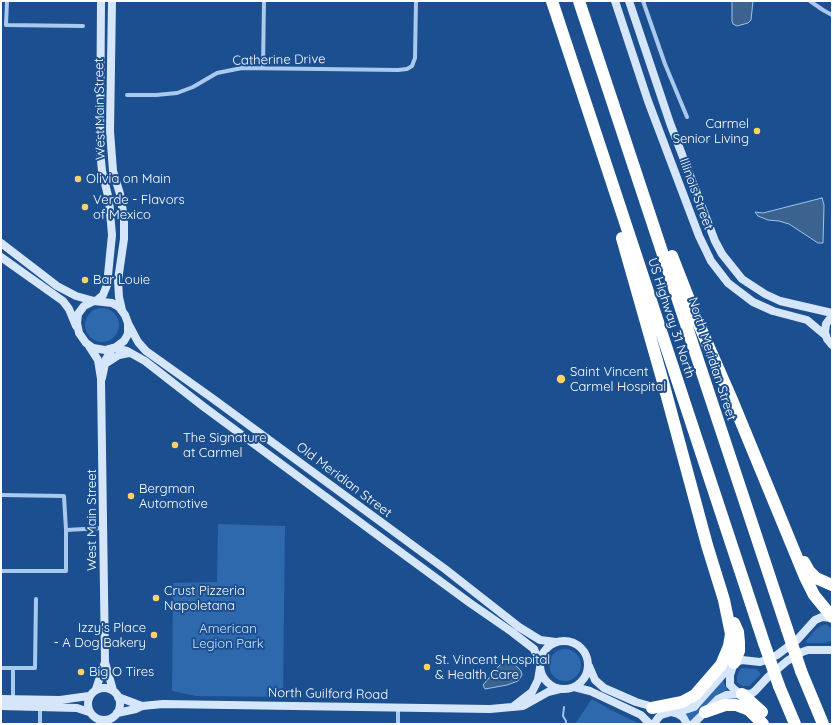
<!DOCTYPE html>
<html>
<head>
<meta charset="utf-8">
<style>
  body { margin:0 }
  #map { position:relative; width:833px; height:725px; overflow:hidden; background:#1b4f8f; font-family:Quicksand,sans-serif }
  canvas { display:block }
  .frame { position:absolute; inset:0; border:2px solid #fff; pointer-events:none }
</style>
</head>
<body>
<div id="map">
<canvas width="833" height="725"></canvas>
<div class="frame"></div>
</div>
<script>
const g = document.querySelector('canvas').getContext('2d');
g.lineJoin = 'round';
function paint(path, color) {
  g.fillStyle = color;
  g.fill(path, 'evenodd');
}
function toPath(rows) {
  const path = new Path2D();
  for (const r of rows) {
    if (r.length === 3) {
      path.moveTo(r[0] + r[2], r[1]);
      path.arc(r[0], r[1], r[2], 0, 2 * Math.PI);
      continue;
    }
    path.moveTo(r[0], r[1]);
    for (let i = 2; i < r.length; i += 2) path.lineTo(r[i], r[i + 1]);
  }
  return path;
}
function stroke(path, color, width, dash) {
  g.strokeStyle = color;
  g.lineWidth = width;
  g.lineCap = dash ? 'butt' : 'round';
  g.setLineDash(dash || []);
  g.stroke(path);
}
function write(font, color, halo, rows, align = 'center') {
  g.font = font + ' Quicksand,sans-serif';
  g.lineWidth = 4;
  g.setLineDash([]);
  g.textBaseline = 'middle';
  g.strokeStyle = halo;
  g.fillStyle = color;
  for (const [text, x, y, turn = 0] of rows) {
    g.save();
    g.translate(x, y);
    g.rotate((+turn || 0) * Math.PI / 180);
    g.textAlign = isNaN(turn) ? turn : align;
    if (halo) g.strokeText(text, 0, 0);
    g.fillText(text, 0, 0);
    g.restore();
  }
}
const green = toPath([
  [102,325,17],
  [218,524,285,526,283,697,196,696,172,691,173,583,217,582],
  [825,624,832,628,832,641,823,643,807,643,806,641,817,628],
  [565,665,16],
  [742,668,757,669,760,673,760,675,749,686,742,686,737,682,737,677,740,669],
  [723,680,727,690,721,692,713,698,690,722,685,715,697,709],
  [592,699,611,710,640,724,575,724]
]);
const water = toPath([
  [732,1,753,1,751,20,748,23,737,26,733,24,732,21,732,1],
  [822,198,824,205,823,243,818,243,789,224,779,221,768,220,758,216,755,212,763,213,822,198],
  [505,659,510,659,521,671,522,675,518,681,507,685,485,689,483,685,505,659]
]);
const stream = toPath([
  [564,707,563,716,566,721,566,724]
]);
const street = toPath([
  [7,1,6,25,83,26],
  [643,1,665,64,687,117],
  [810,1,823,10,832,15],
  [263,68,264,1],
  [127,95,156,95,177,93,193,87,217,73,242,68,398,70,407,69,412,66,415,58,416,1],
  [1,495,64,496,66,530],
  [1,571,66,571,66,530,103,528],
  [1,668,35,668,36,599],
  [13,668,13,699],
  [40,724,40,707],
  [398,724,398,707]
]);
const secondary = toPath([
  [112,1,110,131,113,171,120,194,124,218,124,239,118,280,119,297,122,310],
  [615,1,648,101,699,236,711,261,728,283,753,302,773,311,807,320,825,335],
  [629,1,670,123,715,241,722,254,742,279,765,294,780,301,832,313],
  [1,243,57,286,76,296,94,301],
  [1,257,63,301,69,309,76,326],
  [94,301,112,303,119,307,125,315,128,323,128,334,124,341,116,347,105,350,93,348,86,343,79,333,77,323,78,314,84,306,94,301],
  [96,301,103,295,107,285,112,235,109,200,102,171,100,150,101,1],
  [832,316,826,324,825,332,827,339,832,345],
  [128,323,138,342,146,351,212,398,445,569,519,627,540,640,556,642],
  [89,346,98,360,101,379,105,662,113,690],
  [114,348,127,351,145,361,204,407,376,534,470,603,512,632,534,649,540,665],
  [105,364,119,355,129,353],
  [102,378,106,359,112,349],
  [832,618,822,617,815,620,797,640,777,655,769,659,760,662,742,660,734,663,730,675,730,685,734,689,739,693,751,694,755,691,768,677,787,661,802,652,808,650,832,650],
  [564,665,24],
  [589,666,595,680,604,688,636,702,671,712],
  [574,687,590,691,641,715,650,724],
  [104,704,16],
  [96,689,105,662],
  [118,697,142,706],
  [1,699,60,700,89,696],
  [1,706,77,708,89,712],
  [514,706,532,692,538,680,540,668],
  [673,712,682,711,694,707,733,663],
  [117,713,136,709,142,706,163,704,490,709,523,706,548,692,560,689],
  [654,724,658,718,661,715,671,712,678,714,683,717,687,724],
  [693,724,718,699,726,695,741,694]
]);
const highway = toPath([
  [552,1,764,643],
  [579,1,787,629],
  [622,238,663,382,707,545,724,600,731,634,729,646,721,665,695,695,682,702,652,708],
  [672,256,697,320,732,400,805,577,814,595,832,617],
  [804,562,809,571,816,578,832,585],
  [734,663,739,651,739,642,738,632,734,623],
  [801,671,823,724],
  [779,686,795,724],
  [742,694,762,712],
  [705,712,725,705,736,705,749,710,763,724]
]);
const highwayBridge = toPath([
  [787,629,801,671],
  [764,643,779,686]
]);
const markers = [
  [757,131,4,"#ffd166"],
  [78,179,4,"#ffd166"],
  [85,207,4,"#ffd166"],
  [85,280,4,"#ffd166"],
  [561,379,5,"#ffd166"],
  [175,445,4,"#ffd166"],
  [131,496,4,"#ffd166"],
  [156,598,4,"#ffd166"],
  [154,635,4,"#ffd166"],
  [427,667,4,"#ffd166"],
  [81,672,4,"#ffd166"]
];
const streetNames = [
  ["Catherine Drive",279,60,-1],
  ["West Main Street",100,109,-91],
  ["Illinois Street",696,194,70],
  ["US Highway 31 North",671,318,72],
  ["North Meridian Street",712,359,72],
  ["Old Meridian Street",344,480,37],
  ["West Main Street",92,520,-90],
  ["North Guilford Road",328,694,1]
];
const poiNames = [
  ["Carmel",749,124,"right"],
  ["Senior Living",749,139,"right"],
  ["Olivia on Main",86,179],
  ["Verde - Flavors",93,200],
  ["of Mexico",93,215],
  ["Bar Louie",93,280],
  ["Saint Vincent",570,372],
  ["Carmel Hospital",570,387],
  ["The Signature",183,438],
  ["at Carmel",183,453],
  ["Bergman",139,489],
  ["Automotive",139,504],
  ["Crust Pizzeria",164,591],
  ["Napoletana",164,606],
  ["Izzy's Place",146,628,"right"],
  ["- A Dog Bakery",146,643,"right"],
  ["St. Vincent Hospital",435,660],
  ["& Health Care",435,675],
  ["Big O Tires",89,672]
];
const parkNames = [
  ["American",228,629],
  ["Legion Park",228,644]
];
paint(green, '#2e69ad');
paint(water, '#3c6290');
stroke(water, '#9cc4f0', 1);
stroke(stream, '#9cc4f0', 2);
stroke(street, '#a9c9ee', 4);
stroke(secondary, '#d6e6fa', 8);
stroke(highway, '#fff', 12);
stroke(highwayBridge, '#fff', 12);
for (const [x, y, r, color] of markers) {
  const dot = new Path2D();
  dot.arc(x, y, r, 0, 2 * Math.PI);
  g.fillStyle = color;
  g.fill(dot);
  stroke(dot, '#1b4f8f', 1.5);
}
write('13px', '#fff', '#1b4f8f', streetNames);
write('13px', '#fff', '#1b4f8f', poiNames, 'left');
write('13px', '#cfe3fa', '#1b4f8f', parkNames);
</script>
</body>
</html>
